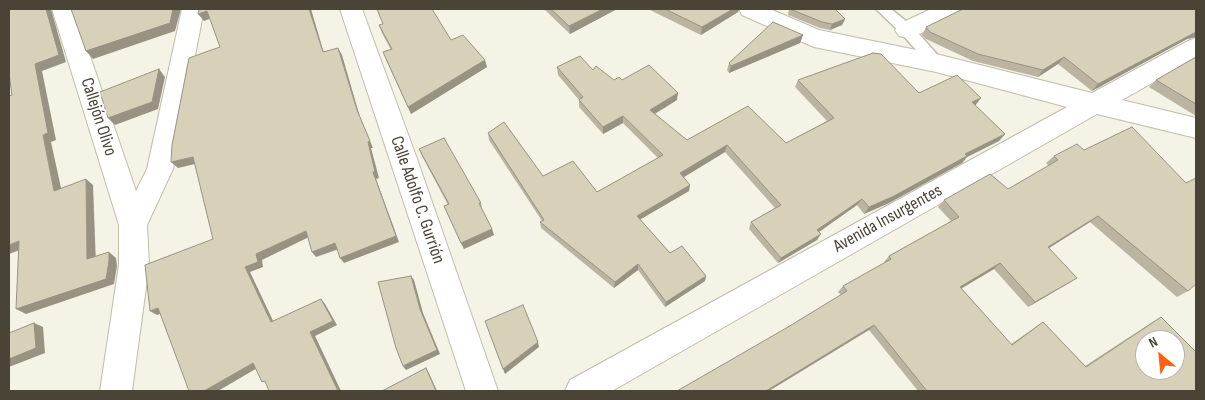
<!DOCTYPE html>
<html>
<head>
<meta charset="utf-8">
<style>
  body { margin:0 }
  #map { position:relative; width:1205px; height:400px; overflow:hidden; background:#f5f3e6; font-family:"Sofia Sans Condensed",sans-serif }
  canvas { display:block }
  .frame { position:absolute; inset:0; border:10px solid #494435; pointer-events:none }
  .north { position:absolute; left:1135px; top:330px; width:50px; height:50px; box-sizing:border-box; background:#fff; border:1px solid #b6b4ae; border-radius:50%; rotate:332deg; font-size:14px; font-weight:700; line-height:20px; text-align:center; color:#494435 }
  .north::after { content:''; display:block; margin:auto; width:18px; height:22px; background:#ff6013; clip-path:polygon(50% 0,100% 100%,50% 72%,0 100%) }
</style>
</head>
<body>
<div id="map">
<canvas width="1205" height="400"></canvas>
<div class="frame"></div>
<div class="north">N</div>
</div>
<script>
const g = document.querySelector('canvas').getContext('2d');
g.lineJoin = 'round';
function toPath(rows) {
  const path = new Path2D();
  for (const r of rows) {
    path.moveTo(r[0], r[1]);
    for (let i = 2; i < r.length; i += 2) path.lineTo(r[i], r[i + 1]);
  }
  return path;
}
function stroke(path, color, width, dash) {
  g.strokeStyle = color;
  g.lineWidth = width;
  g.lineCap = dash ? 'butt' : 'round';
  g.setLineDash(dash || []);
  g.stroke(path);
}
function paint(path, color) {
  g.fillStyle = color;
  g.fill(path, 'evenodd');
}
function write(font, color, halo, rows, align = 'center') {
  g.font = font + ' "Sofia Sans Condensed",sans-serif';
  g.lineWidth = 4;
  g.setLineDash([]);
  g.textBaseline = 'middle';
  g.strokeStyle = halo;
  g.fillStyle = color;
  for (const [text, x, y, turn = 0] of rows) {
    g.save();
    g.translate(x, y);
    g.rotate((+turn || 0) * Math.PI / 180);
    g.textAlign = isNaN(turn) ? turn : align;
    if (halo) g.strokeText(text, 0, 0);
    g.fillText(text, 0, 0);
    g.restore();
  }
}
const lane = toPath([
  [876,9,891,9,912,26,941,59,943,63,941,67,936,68,931,67,902,34,876,9]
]);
const street = toPath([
  [52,9,74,9,136,191,147,169,182,9,204,9,173,169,147,225,149,265,132,391,100,391,119,265,119,225,52,9],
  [340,9,362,9,416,156,498,391,466,391,340,9],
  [739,9,770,9,819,30,936,54,1092,93,1188,41,1196,38,1196,58,1122,100,1196,118,1196,138,1097,114,612,391,565,391,570,380,1067,107,936,72,814,47,742,15,739,9],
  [931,9,961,9,958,15,915,36,907,38,899,36,895,30,899,24,931,9]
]);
const wall = toPath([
  [544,9,617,9,570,34],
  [648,9,739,9,738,12,701,35],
  [789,9,845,19,842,25,830,30,820,28,788,15],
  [962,9,1196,9,1196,37,1187,39,1092,91,1058,64,1038,77,973,61,926,39,922,35,926,27,962,10],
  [379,25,451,40,487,67,411,114,386,60,391,50,382,33],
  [803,35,800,43,729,73,727,70,729,63],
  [1196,57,1196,116,1149,87,1156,80],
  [557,67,593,70,614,80,622,80,677,100,655,114,687,140,786,143,827,121,795,87,798,80,919,93,975,106,1005,134,999,141,967,157,962,163,889,203,864,214,857,205,819,232,817,240,778,263,749,229,751,222,775,208,725,152,684,177,689,191,640,219,670,253,706,276,705,281,665,307,638,270,614,288,541,228,540,222,542,221,489,140,488,133,543,176,597,192,658,158,623,123,603,134,579,107,579,100,558,75],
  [419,149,481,203,482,209,492,229,494,235,464,249,444,206,448,205,422,156],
  [1054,156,1188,291,1177,297,1090,222,1049,248,1069,283,1028,307,994,269,961,288,1011,344,1043,322,1085,366,1151,323,1161,317,1196,391,918,391,869,330,788,327,841,295,838,292,843,286,884,263,884,262,889,256,951,221,938,207,944,200,1008,189,1049,166,1046,163]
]);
const shadedWall = toPath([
  [46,9,51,9,66,62,42,71,56,140,51,142,63,197,54,191,43,135,35,64],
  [173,9,181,9,175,31,93,59,86,51],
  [309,9,311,9,326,60,323,52],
  [603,9,617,9,570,34,569,26],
  [733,9,739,9,738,12,701,35,702,27],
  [207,11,212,18,204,21,198,14],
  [845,19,842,25,830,30,832,24],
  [1196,32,1196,37,1187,39,1092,91,1098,84],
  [803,35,800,43,729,73,731,66],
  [338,48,342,55,360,117,373,148,371,148,379,178,376,179,399,242,344,263,340,258,373,172,357,110],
  [1064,57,1058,64,1038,77,1043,70],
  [485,60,487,67,411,114,408,107],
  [159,69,165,77,158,109,115,125,108,118],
  [678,93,677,100,649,117,650,110],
  [981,98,975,106,972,102],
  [623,116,623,123,603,134,603,127],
  [1005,134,999,141,967,157,962,163,889,203,864,214,869,207,965,154],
  [727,145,725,152,679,180,680,173],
  [193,157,199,163,178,168,171,162],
  [86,179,93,185,96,265,87,259],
  [690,185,689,191,636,222,637,216],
  [862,199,857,205,813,236,817,230],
  [1098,216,1090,222,1041,253,1048,247],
  [492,229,494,235,464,249,461,243],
  [306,231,311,236,262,260,263,267,250,272,276,327,271,322,245,267,256,254],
  [821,234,817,240,778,263,781,258],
  [19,241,28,247,9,254,9,245],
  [335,243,339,249,316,257,312,252],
  [109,252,116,258,117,266,114,284,26,314,16,309],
  [1000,263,994,269,954,293,960,287],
  [638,264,638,270,614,288,615,282],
  [411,276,414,280,423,313,440,354,406,370,403,366,420,309],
  [706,276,705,281,665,307,666,302],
  [1077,278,1069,283,1028,307,1035,302],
  [321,299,325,304,337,325,315,336,341,391,338,391,310,332],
  [158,308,165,312,157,315,150,311],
  [34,323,43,327,45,353,9,367,9,359],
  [874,325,869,330,769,391,766,391],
  [538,342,539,347,505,374,503,369],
  [253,363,259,367,218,391,204,391],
  [426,368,429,373,437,391,436,391]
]);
const building = toPath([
  [9,9,46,9,59,55,35,64,48,133,43,135,54,191,86,179,87,259,109,252,109,261,106,279,16,309,19,241,9,245,9,96,12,95,9,74,9,9],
  [71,9,173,9,170,23,86,51,71,9],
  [199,9,309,9,323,52,338,48,357,110,370,141,368,142,375,172,373,172,396,236,340,258,335,243,312,252,306,231,256,254,258,262,245,267,271,322,321,299,333,321,310,332,338,391,269,391,265,381,262,382,253,363,204,391,189,391,158,308,150,311,145,265,213,239,193,157,171,162,172,145,189,58,220,47,207,11,198,14,199,9],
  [377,9,432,9,451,40,463,35,485,60,408,107,383,52,392,49,379,25,383,24,377,9],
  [551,9,603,9,569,26,551,9],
  [665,9,733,9,702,27,665,9],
  [790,9,835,9,845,19,832,24,822,22,790,9],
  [963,9,1196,9,1196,32,1098,84,1064,57,1043,70,978,54,930,32,926,27,963,9],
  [773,22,803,35,731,66,729,63,773,22],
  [873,53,881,54,919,93,957,75,981,98,972,102,1005,134,965,154,967,156,894,196,869,207,862,199,817,230,821,234,781,258,751,222,781,205,727,145,680,173,690,185,637,216,670,253,682,246,706,276,666,302,638,264,615,282,540,222,544,220,488,133,504,122,543,176,573,161,597,192,663,155,623,116,603,127,579,100,583,97,557,67,580,56,593,70,596,66,614,80,619,77,622,80,649,65,678,93,650,110,687,140,748,106,786,143,834,118,798,80,873,53],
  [1196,57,1196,104,1156,80,1196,57],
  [159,69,152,102,108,118,100,92,159,69],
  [1132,127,1186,183,1196,178,1196,284,1188,291,1098,216,1048,247,1077,278,1035,302,1000,263,960,287,1012,345,1043,322,1086,367,1161,317,1196,352,1196,391,927,391,874,325,766,391,677,391,788,327,847,291,843,286,891,259,889,256,959,217,944,200,990,174,1008,189,1058,160,1054,156,1077,144,1084,150,1132,127],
  [1145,340,1175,340,1175,370,1145,370,1145,340],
  [444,138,481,203,479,203,492,229,461,243,444,206,449,204,419,149,444,138],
  [411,276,420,309,437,350,403,366,396,348,378,282,411,276],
  [523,305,538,342,503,369,485,321,523,305],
  [34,323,36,348,9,359,9,333,34,323],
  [426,368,436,391,382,391,426,368]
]);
const streetNames = [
  ["Callejón Olivo",98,117,72],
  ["Calle Adolfo C. Gurrión",417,200,71],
  ["Avenida Insurgentes",888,219,-29]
];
stroke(lane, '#c1bda8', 3);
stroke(street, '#c1bda8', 2);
paint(lane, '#fff');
paint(street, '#fff');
paint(wall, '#bab4a0');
paint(shadedWall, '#979282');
paint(building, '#d8d1ba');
stroke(building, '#979282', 1);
write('18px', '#494435', '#fff', streetNames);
</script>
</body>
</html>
